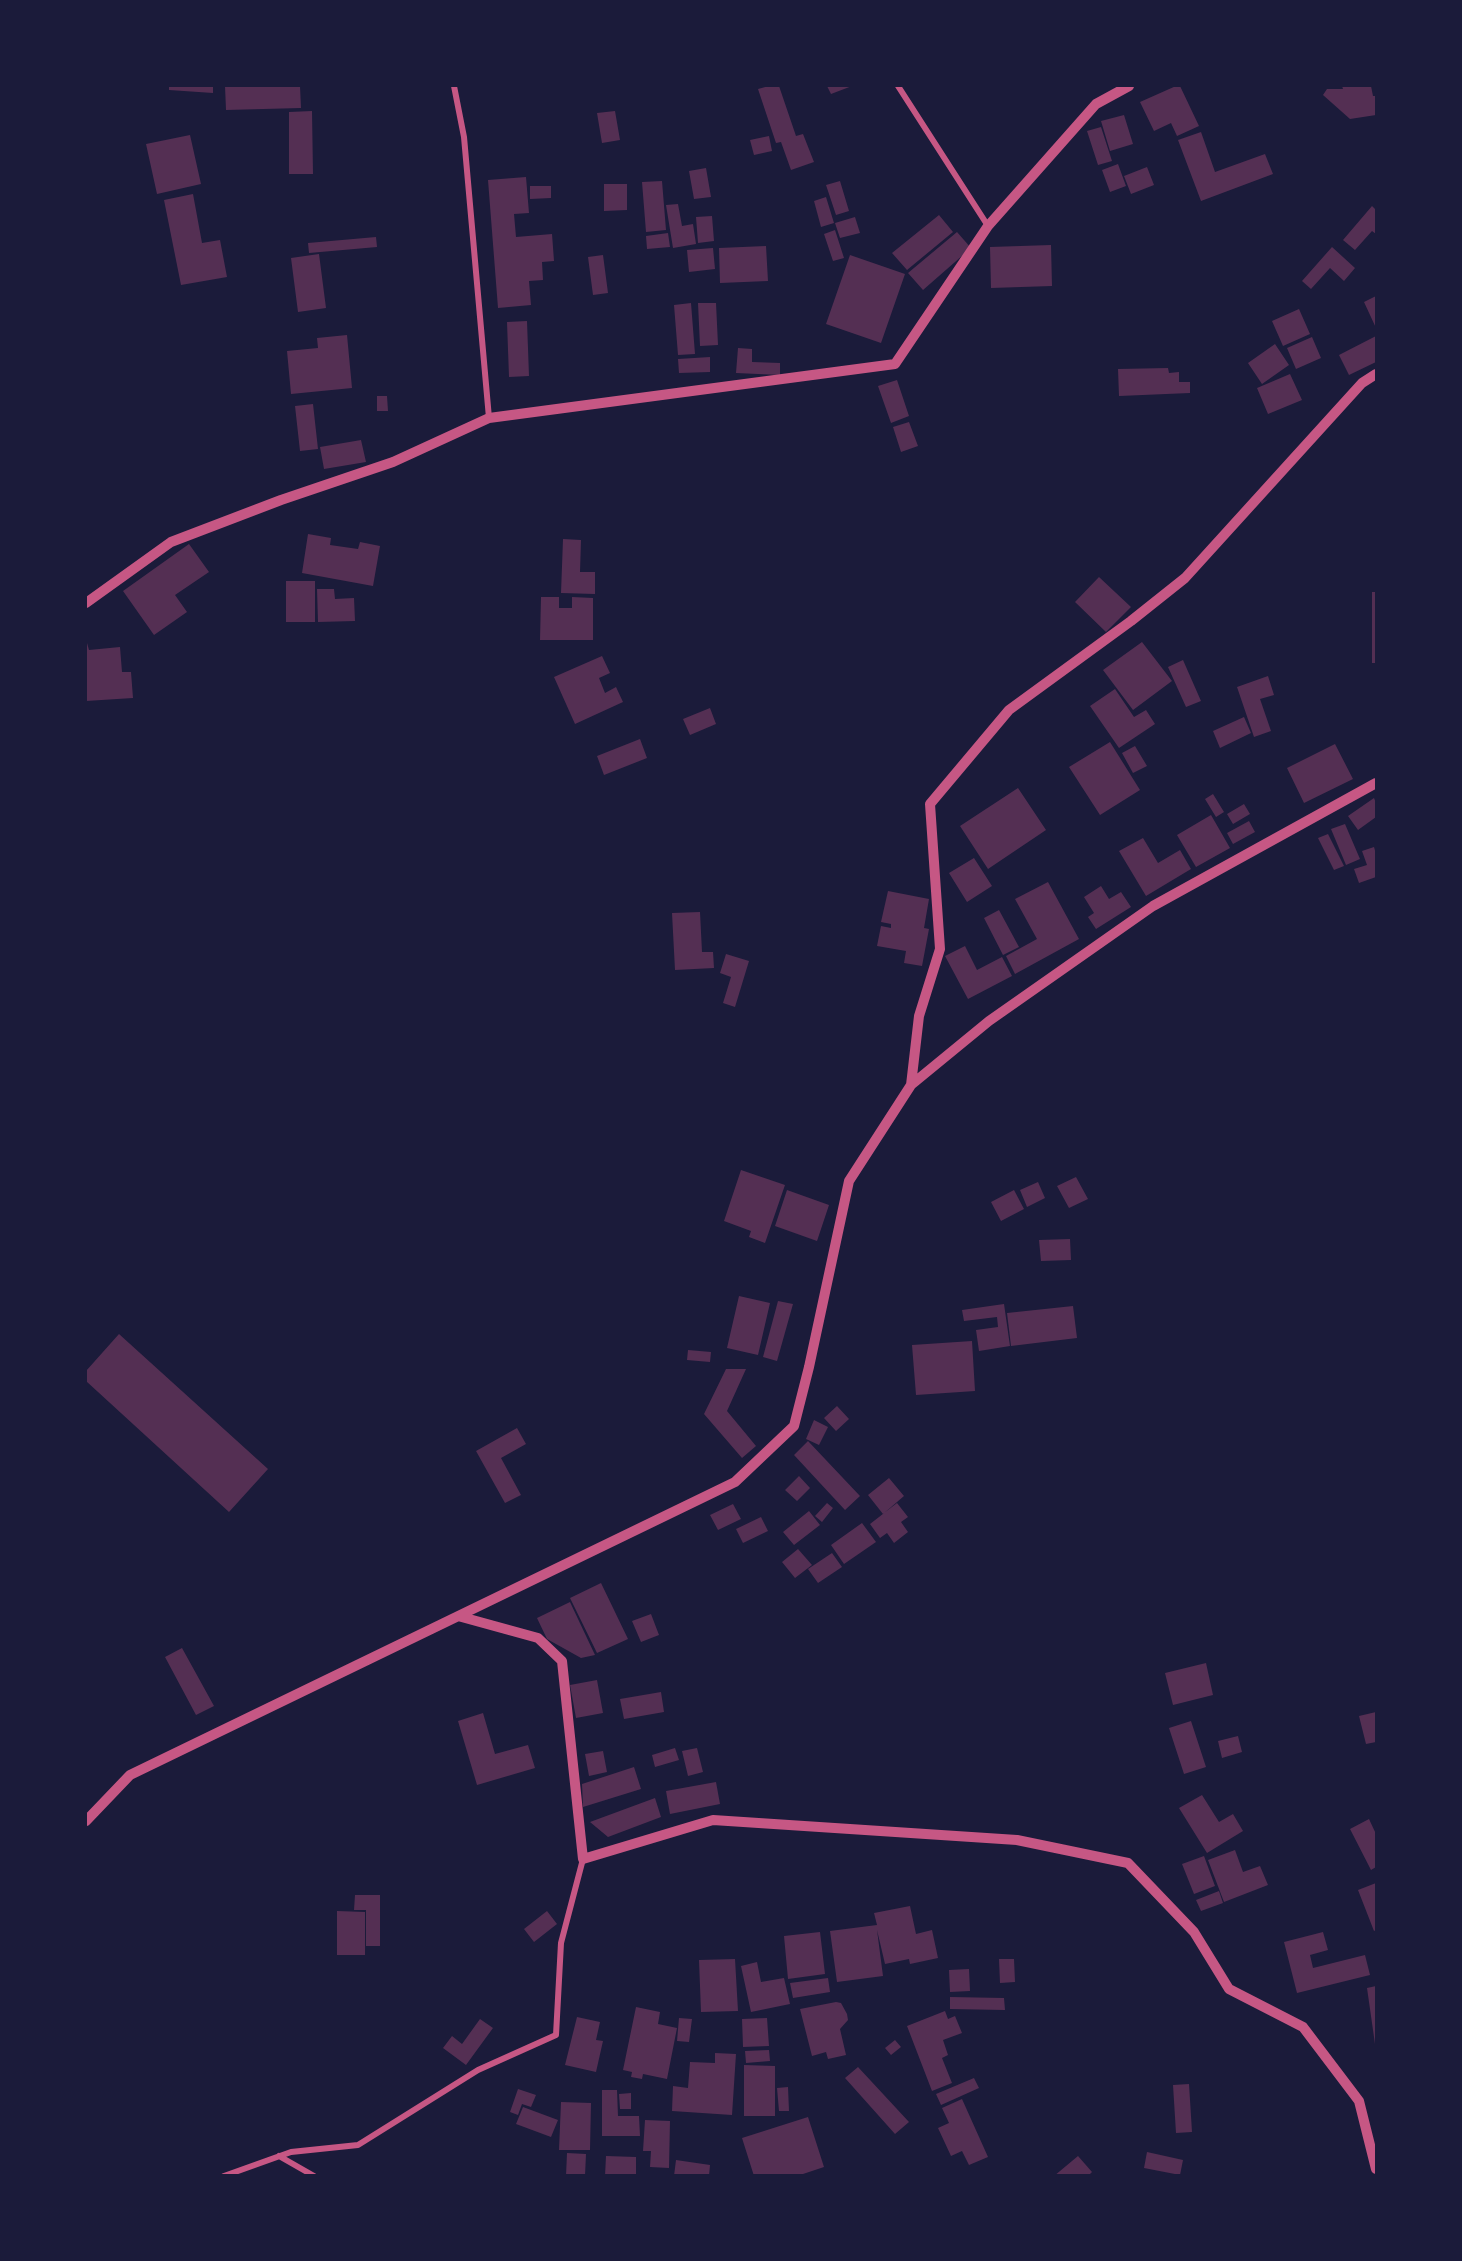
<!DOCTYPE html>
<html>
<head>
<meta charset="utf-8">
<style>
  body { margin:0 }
  #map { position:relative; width:1462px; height:2261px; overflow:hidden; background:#1b1b3a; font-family:Karla,sans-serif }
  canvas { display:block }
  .frame { position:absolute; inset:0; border:87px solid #1b1b3a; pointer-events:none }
</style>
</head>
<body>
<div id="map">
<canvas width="1462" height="2261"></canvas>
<div class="frame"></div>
</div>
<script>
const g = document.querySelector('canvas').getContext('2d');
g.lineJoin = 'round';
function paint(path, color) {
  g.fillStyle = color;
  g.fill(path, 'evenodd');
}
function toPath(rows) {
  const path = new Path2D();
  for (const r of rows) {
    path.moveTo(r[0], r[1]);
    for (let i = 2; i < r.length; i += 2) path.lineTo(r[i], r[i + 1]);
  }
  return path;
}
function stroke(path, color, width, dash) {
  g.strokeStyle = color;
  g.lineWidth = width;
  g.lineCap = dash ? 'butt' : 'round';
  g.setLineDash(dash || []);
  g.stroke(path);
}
const building = toPath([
  [169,86,213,86,213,93,169,90],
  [225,86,300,86,301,108,226,110],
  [769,86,779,86,796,136,803,134,814,162,791,170,781,142,776,143,758,89],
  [827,86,852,86,831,94],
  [1176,86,1180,86,1199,126,1177,136,1171,123,1154,131,1140,102],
  [1342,86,1371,86,1373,96,1376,96,1376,115,1350,119,1323,95,1327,89,1343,89],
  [312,111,313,174,289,174,289,112],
  [615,111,620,140,602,143,597,113],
  [1124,115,1133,144,1110,151,1101,121],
  [1101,127,1112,161,1098,165,1087,131],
  [1201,132,1215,172,1265,154,1273,174,1201,201,1178,140],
  [190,135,201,184,157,194,146,144],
  [769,136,772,151,754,155,750,140],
  [1118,164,1126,186,1110,192,1102,170],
  [1147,167,1154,185,1131,194,1124,176],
  [706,168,711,197,694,199,689,171],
  [526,177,529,213,514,214,516,237,552,234,554,261,542,262,543,280,529,281,531,305,498,308,488,180],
  [662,181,666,230,646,232,642,182],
  [840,181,849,211,836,215,826,185],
  [604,184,627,184,627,210,604,211],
  [530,186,551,186,551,198,530,199],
  [193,194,202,243,220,240,227,277,181,285,164,200],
  [826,197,834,223,821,227,814,201],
  [678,204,682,226,693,224,696,244,673,248,666,205],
  [1372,206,1376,210,1376,234,1372,231,1355,250,1343,240],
  [939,215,953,232,907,270,892,253],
  [712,216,714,241,698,243,696,217],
  [855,217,860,233,840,238,835,223],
  [835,230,844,258,833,261,824,234],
  [957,232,971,248,923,290,908,273],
  [668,233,670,247,647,249,646,236],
  [376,237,377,247,309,253,308,243],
  [1051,245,1052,286,991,288,990,247],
  [766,246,768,281,720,283,719,248],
  [1332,247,1355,268,1344,281,1330,268,1311,289,1302,281],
  [713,248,715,269,689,272,687,250],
  [319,254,326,308,298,312,291,258],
  [603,255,608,293,593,295,588,257],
  [850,255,905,274,881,343,826,324],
  [1376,296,1376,328,1364,302],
  [691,303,695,354,678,355,674,305],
  [698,303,716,303,718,345,700,346],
  [1299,309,1310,334,1283,346,1272,321],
  [527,321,529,376,509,377,507,322],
  [347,335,352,388,291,394,287,351,318,348,317,338],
  [1376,336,1376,362,1349,375,1339,355],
  [1312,337,1321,358,1296,369,1287,348],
  [1275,344,1289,365,1262,384,1248,363],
  [738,348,752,349,752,362,780,363,780,375,736,373],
  [710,357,710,372,679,373,678,359],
  [1168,368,1169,373,1179,372,1179,382,1190,382,1190,393,1119,396,1118,369],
  [1290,374,1302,400,1268,414,1257,388],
  [897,380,909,416,891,423,878,386],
  [377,396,387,396,388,411,377,411],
  [313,404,318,449,300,451,295,406],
  [909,422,918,446,901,452,893,427],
  [361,440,366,462,324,469,320,447],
  [308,534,331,538,330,545,358,549,360,542,380,546,373,586,302,573],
  [563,539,581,540,580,572,595,572,595,594,561,593],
  [189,544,209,572,175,595,187,612,154,635,123,591],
  [1099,577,1131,607,1106,632,1075,602],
  [286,581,315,581,315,622,286,622],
  [317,589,334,589,335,599,354,598,355,621,318,622],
  [1372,592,1376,592,1376,663,1372,663],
  [541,597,559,597,559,608,572,608,572,597,593,598,593,640,540,640],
  [1142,642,1172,681,1133,710,1103,670],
  [86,643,87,643,89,650,120,647,122,672,131,672,133,698,86,701],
  [602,656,610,673,599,678,605,693,616,687,623,702,575,724,554,677],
  [1183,660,1201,701,1186,707,1168,667],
  [1268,676,1274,695,1260,699,1271,731,1254,737,1237,687],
  [1115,689,1134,717,1146,710,1155,724,1119,748,1090,706],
  [710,708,716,724,690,735,683,719],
  [1244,717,1251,733,1220,748,1213,731],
  [640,739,647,758,604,775,597,756],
  [1110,742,1140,790,1100,815,1069,767],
  [1335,744,1353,779,1304,803,1287,768],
  [1135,746,1147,766,1133,773,1122,753],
  [1018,788,1046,830,988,869,960,826],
  [1213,794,1224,812,1216,817,1205,799],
  [1374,798,1376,803,1376,817,1358,830,1348,816],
  [1244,804,1250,814,1233,824,1227,814],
  [1211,815,1230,848,1196,867,1177,835],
  [1249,821,1255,832,1233,844,1227,833],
  [1345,824,1360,859,1346,865,1331,829],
  [1328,834,1344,866,1334,870,1318,838],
  [1143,838,1158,863,1180,850,1191,869,1146,896,1119,851],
  [1374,847,1376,854,1376,877,1359,883,1354,869,1367,865,1362,851],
  [974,858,992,886,967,902,949,873],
  [1048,882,1079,939,1015,974,1006,956,1037,939,1015,899],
  [1101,886,1109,899,1121,892,1131,907,1096,929,1088,917,1094,913,1084,897],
  [888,891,929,899,924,928,929,929,922,966,904,963,906,951,877,946,881,926,891,928,891,924,881,922],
  [999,910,1019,947,1003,955,984,918],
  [700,912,702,952,713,952,714,968,675,970,672,913],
  [965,946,977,970,1002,957,1012,976,968,999,945,956],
  [726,954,749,961,735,1007,723,1003,731,977,720,973],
  [741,1170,785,1185,765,1243,749,1237,751,1231,724,1221],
  [1076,1177,1088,1199,1069,1208,1057,1186],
  [1038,1182,1045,1198,1027,1207,1020,1190],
  [787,1190,829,1205,817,1241,775,1226],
  [1014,1190,1024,1209,1001,1221,991,1202],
  [1070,1239,1071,1260,1041,1261,1039,1240],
  [739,1296,770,1303,758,1355,727,1348],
  [778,1301,793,1304,777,1361,763,1357],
  [1004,1304,1010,1346,979,1351,976,1330,998,1327,997,1317,964,1321,962,1310],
  [1073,1306,1077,1338,1011,1346,1007,1313],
  [119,1334,268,1469,229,1512,86,1381,86,1371],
  [972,1341,975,1391,916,1395,912,1345],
  [688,1350,711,1352,710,1362,687,1360],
  [726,1369,746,1369,727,1411,756,1446,742,1458,704,1414],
  [837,1406,849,1419,836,1431,824,1418],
  [814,1420,828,1427,819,1445,806,1439],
  [517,1428,526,1444,501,1458,521,1495,505,1503,476,1451],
  [808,1441,860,1496,845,1510,794,1455],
  [799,1476,810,1488,797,1501,785,1490],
  [889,1478,904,1496,883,1514,868,1495],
  [827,1503,833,1508,822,1522,815,1516],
  [897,1503,908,1517,901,1522,908,1532,894,1543,887,1533,880,1538,870,1524],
  [733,1504,741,1519,718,1530,710,1515],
  [809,1511,820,1525,794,1545,783,1532],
  [761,1517,768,1531,743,1543,736,1529],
  [862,1523,876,1542,844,1564,831,1545],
  [798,1549,812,1565,795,1578,782,1562],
  [832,1553,842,1567,818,1583,808,1569],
  [601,1583,628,1639,597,1653,570,1598],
  [570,1602,595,1655,581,1658,547,1639,537,1618],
  [651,1614,659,1635,641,1642,632,1621],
  [182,1648,214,1706,196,1715,165,1657],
  [1206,1663,1213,1695,1173,1705,1165,1673],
  [597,1680,603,1713,576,1718,570,1685],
  [661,1692,664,1712,624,1719,620,1699],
  [1376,1712,1376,1742,1366,1744,1359,1716],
  [483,1713,495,1754,528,1745,535,1768,477,1785,458,1721],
  [1191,1721,1206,1767,1184,1774,1169,1728],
  [1238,1736,1242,1752,1222,1758,1218,1741],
  [675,1748,679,1760,655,1767,652,1755],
  [697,1748,703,1772,688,1776,682,1751],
  [603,1751,607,1772,589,1776,585,1754],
  [634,1767,641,1789,583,1807,582,1784],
  [716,1782,720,1804,670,1814,666,1791],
  [1202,1795,1219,1822,1233,1814,1243,1831,1207,1853,1179,1808],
  [655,1798,661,1817,608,1837,590,1822],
  [1369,1819,1376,1834,1376,1867,1371,1870,1350,1829],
  [1235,1850,1243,1872,1260,1866,1268,1885,1224,1902,1208,1860],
  [1204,1856,1215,1886,1194,1894,1182,1864],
  [1376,1883,1376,1930,1374,1931,1358,1890],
  [1219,1891,1223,1903,1201,1911,1196,1900],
  [355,1895,380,1895,380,1946,366,1946,366,1910,354,1910],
  [910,1906,916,1934,932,1930,938,1958,910,1964,909,1959,885,1964,877,1930,883,1976,837,1982,830,1931,877,1925,874,1913],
  [337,1911,365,1912,365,1955,337,1955],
  [547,1911,557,1924,534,1942,524,1929],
  [820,1932,825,1974,788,1979,784,1936],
  [1323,1932,1328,1950,1310,1955,1313,1968,1365,1955,1370,1975,1297,1993,1284,1942],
  [735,1959,738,2011,701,2012,699,1960],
  [999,1959,1014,1959,1015,1982,1000,1983],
  [757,1962,761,1982,784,1978,790,2004,751,2012,741,1966],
  [969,1969,970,1991,950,1992,949,1970],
  [828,1978,830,1992,793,1998,790,1983],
  [1376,1986,1376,2044,1375,2044,1367,1988],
  [950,1997,1004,1998,1005,2010,950,2009],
  [836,2002,841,2003,847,2014,848,2020,840,2029,846,2055,828,2059,826,2052,812,2056,800,2009],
  [636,2007,660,2012,658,2024,677,2028,667,2079,643,2074,642,2079,631,2077,632,2072,623,2070],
  [945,2011,948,2019,955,2016,962,2033,943,2040,948,2055,942,2058,952,2083,932,2091,907,2026],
  [577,2017,600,2022,596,2040,603,2041,596,2072,565,2065],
  [679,2018,692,2019,689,2042,677,2041],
  [767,2018,769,2046,743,2047,742,2019],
  [480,2019,493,2028,466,2065,443,2048,452,2036,462,2044],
  [895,2040,901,2047,891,2055,885,2048],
  [769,2050,770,2061,746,2063,745,2051],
  [715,2053,736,2054,732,2115,672,2111,673,2086,688,2088,690,2062,715,2063],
  [744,2065,775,2066,775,2116,744,2116],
  [858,2067,909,2122,895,2134,845,2078],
  [974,2078,979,2088,941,2105,936,2094],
  [1189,2084,1192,2132,1176,2133,1173,2085],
  [788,2087,789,2111,779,2111,777,2088],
  [518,2089,536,2095,531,2107,522,2104,518,2115,510,2112],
  [602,2090,617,2090,618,2116,639,2116,640,2136,602,2136],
  [631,2093,631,2109,620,2109,619,2094],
  [962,2099,988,2157,969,2165,962,2151,951,2156,938,2128,949,2123,942,2108],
  [561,2102,591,2103,590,2150,559,2150],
  [523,2107,558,2120,551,2137,516,2124],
  [808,2117,824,2167,797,2176,754,2176,742,2138],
  [645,2120,670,2121,669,2168,650,2167,651,2151,643,2151],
  [1147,2152,1183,2160,1180,2175,1144,2168],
  [567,2153,586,2154,585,2176,566,2176],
  [606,2156,636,2157,636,2176,605,2176],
  [1078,2156,1092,2172,1088,2176,1054,2176],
  [676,2160,710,2165,709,2176,674,2176]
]);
const minor = toPath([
  [454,86,464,137,489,418],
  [898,86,988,226],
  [279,2156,314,2176],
  [224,2176,291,2152,358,2145,478,2070,556,2035,561,1943,583,1859]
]);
const tertiary = toPath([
  [86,603,171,542,281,500,393,462,489,418,895,364,988,226,1096,104,1129,86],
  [911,1085,919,1016,940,949,930,804,1009,710,1131,621,1185,578,1362,383,1376,374],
  [458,1616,538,1638,562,1661,583,1859,713,1820,1017,1840,1128,1863,1194,1932,1229,1989,1303,2027,1359,2101,1376,2169],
  [86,1821,130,1775,735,1482,794,1426,809,1367,849,1181,911,1085,989,1021,1153,906,1376,783]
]);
paint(building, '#542f53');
stroke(minor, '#c65784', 6);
stroke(tertiary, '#c65784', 10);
</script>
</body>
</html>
